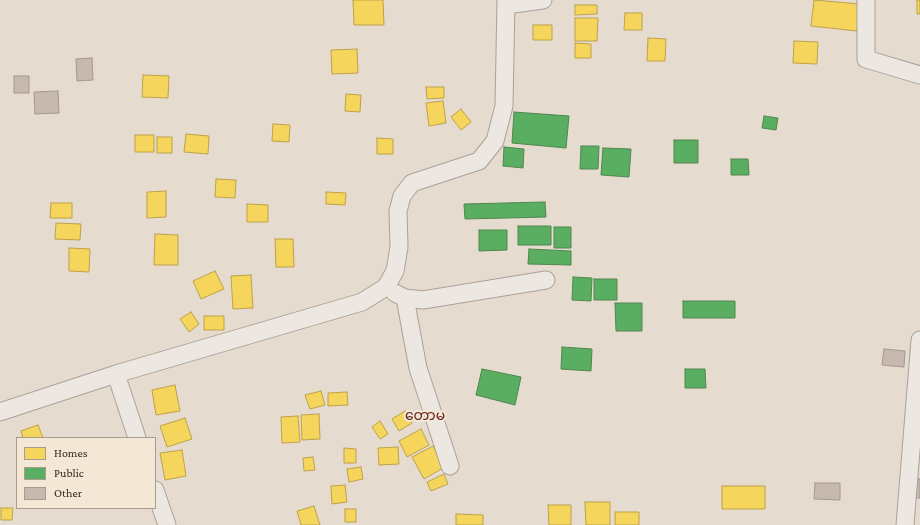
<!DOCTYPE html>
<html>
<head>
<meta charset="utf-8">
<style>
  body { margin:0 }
  #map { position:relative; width:920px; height:525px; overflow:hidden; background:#e5dbcf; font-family:"Crimson Pro",serif }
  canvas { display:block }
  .legend { position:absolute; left:16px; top:437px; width:140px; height:72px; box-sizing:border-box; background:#f4e7d6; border:1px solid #a99b8d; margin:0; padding:5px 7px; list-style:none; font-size:12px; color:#382820 }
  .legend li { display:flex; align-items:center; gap:8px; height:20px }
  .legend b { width:20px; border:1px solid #a99b8d }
</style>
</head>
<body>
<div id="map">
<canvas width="920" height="525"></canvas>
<ul class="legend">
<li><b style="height:11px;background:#f6d55c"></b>Homes</li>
<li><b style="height:11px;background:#5aae61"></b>Public</li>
<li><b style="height:11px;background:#c8b9b0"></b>Other</li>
</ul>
</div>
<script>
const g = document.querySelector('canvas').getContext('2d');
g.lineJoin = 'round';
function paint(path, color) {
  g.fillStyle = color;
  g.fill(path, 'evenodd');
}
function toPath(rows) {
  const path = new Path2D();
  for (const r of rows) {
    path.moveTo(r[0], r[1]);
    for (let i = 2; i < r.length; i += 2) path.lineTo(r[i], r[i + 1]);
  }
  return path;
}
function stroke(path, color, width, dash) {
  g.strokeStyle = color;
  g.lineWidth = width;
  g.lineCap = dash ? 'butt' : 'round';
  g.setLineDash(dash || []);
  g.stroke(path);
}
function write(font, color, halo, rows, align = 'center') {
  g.font = font + ' "Crimson Pro","Noto Sans Myanmar",serif';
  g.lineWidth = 4;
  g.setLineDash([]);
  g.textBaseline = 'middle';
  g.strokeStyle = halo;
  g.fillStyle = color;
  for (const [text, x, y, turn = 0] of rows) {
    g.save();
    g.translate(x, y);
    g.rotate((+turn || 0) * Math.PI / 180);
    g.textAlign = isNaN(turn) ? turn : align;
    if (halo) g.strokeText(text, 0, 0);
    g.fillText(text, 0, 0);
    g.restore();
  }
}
const homes = toPath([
  [353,0,383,0,384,25,354,25,353,0],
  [814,0,860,4,857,31,811,26,814,0],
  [917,0,920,0,920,14,917,14,917,0],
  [575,5,597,5,597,14,575,15,575,5],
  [625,13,642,13,642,30,624,30,625,13],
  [575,18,598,18,597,41,575,41,575,18],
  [533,25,552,25,552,40,533,40,533,25],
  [648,38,666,39,665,61,647,61,648,38],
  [794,41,818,42,817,64,793,63,794,41],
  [575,43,591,44,591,58,575,58,575,43],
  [357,49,358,73,332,74,331,50,357,49],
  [143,75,169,76,168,98,142,97,143,75],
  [426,87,444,87,444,98,427,99,426,87],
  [346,94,361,95,360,112,345,111,346,94],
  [443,101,446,123,429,126,426,103,443,101],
  [461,109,471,122,461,130,451,117,461,109],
  [273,124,290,125,289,142,272,141,273,124],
  [186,134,209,136,208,154,184,152,186,134],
  [135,135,154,135,154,152,135,152,135,135],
  [157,137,172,137,172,153,157,153,157,137],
  [377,138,393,139,393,154,377,154,377,138],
  [216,179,236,180,235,198,215,197,216,179],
  [166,191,166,217,147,218,147,192,166,191],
  [326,192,346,193,345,205,326,204,326,192],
  [51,203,72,203,72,218,50,218,51,203],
  [247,204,268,205,268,222,247,222,247,204],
  [56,223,81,224,80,240,55,239,56,223],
  [155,234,178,235,178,265,154,265,155,234],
  [275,239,293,239,294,267,276,267,275,239],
  [69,248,90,249,89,272,69,271,69,248],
  [215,271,224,289,201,299,193,281,215,271],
  [251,275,253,308,233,309,231,276,251,275],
  [191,312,199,324,189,332,180,319,191,312],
  [204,316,224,316,224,330,204,330,204,316],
  [175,385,180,411,156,415,152,390,175,385],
  [321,391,325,405,310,409,305,395,321,391],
  [347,392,348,405,328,406,328,393,347,392],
  [405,411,412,423,399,431,392,419,405,411],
  [319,414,320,439,302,440,301,415,319,414],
  [298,416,300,442,282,443,281,417,298,416],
  [185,418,192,439,167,447,160,426,185,418],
  [380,421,388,434,380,439,372,427,380,421],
  [38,425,43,438,23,438,21,431,38,425],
  [421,429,429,445,407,457,399,441,421,429],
  [433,446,445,467,424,479,412,457,433,446],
  [398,447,399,464,379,465,378,448,398,447],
  [344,448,356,449,356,463,344,463,344,448],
  [182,450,186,476,165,480,160,453,182,450],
  [313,457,315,470,304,471,303,458,313,457],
  [361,467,363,479,349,482,347,469,361,467],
  [444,474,448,484,431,491,427,482,444,474],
  [345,485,347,502,332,504,331,486,345,485],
  [722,486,765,486,765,509,722,509,722,486],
  [585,502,610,502,610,525,586,525,585,502],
  [548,505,571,505,571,525,549,525,548,505],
  [314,506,320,525,301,525,297,511,314,506],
  [1,508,13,508,12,520,1,520,1,508],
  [345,509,356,509,356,522,345,522,345,509],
  [615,512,639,512,639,525,615,525,615,512],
  [456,514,483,515,483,525,456,525,456,514]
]);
const public = toPath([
  [514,112,569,116,566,148,512,143,514,112],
  [764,116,778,118,776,130,762,128,764,116],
  [674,140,698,140,698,163,674,163,674,140],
  [581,146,599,146,598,169,580,169,581,146],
  [504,147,524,149,523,168,503,166,504,147],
  [603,148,631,149,629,177,601,175,603,148],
  [731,159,748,159,749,175,731,175,731,159],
  [545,202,546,217,465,219,464,204,545,202],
  [518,226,551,226,551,245,518,245,518,226],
  [554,227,571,227,571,248,554,248,554,227],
  [479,230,507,230,507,250,479,251,479,230],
  [529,249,571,251,571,265,528,264,529,249],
  [573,277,592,278,591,301,572,300,573,277],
  [594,279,617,279,617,300,594,300,594,279],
  [683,301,735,301,735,318,683,318,683,301],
  [615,303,642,303,642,331,616,331,615,303],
  [562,347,592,349,591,371,561,369,562,347],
  [482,369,521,377,515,405,476,395,482,369],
  [685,369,705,369,706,388,685,388,685,369]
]);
const building = toPath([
  [92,58,93,80,77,81,76,59,92,58],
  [14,76,29,76,29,93,14,93,14,76],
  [58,91,59,113,35,114,34,92,58,91],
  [884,349,905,351,904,367,882,365,884,349],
  [913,479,920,479,920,498,912,498,913,479],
  [815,483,840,483,840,500,814,499,815,483]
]);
const minor = toPath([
  [866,0,866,59,920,75],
  [506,5,543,0],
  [395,293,405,298,423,300,546,280],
  [405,298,418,368,450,466],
  [116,374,137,438],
  [0,412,116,374,362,302,386,287,395,271,399,247,398,211,402,196,412,183,479,161,495,141,504,106,506,0],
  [155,490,167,525],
  [905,525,920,340]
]);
const quarterNames = [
  ["တောမ",425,416]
];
paint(homes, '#f6d55c');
stroke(homes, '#bda14a', 1);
paint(public, '#5aae61');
stroke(public, '#50864e', 1);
paint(building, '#c8b9b0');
stroke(building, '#a5978e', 1);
stroke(minor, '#aaa198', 19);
stroke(minor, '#ede7e1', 17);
write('14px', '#632521', '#f4e7d6', quarterNames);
</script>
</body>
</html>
